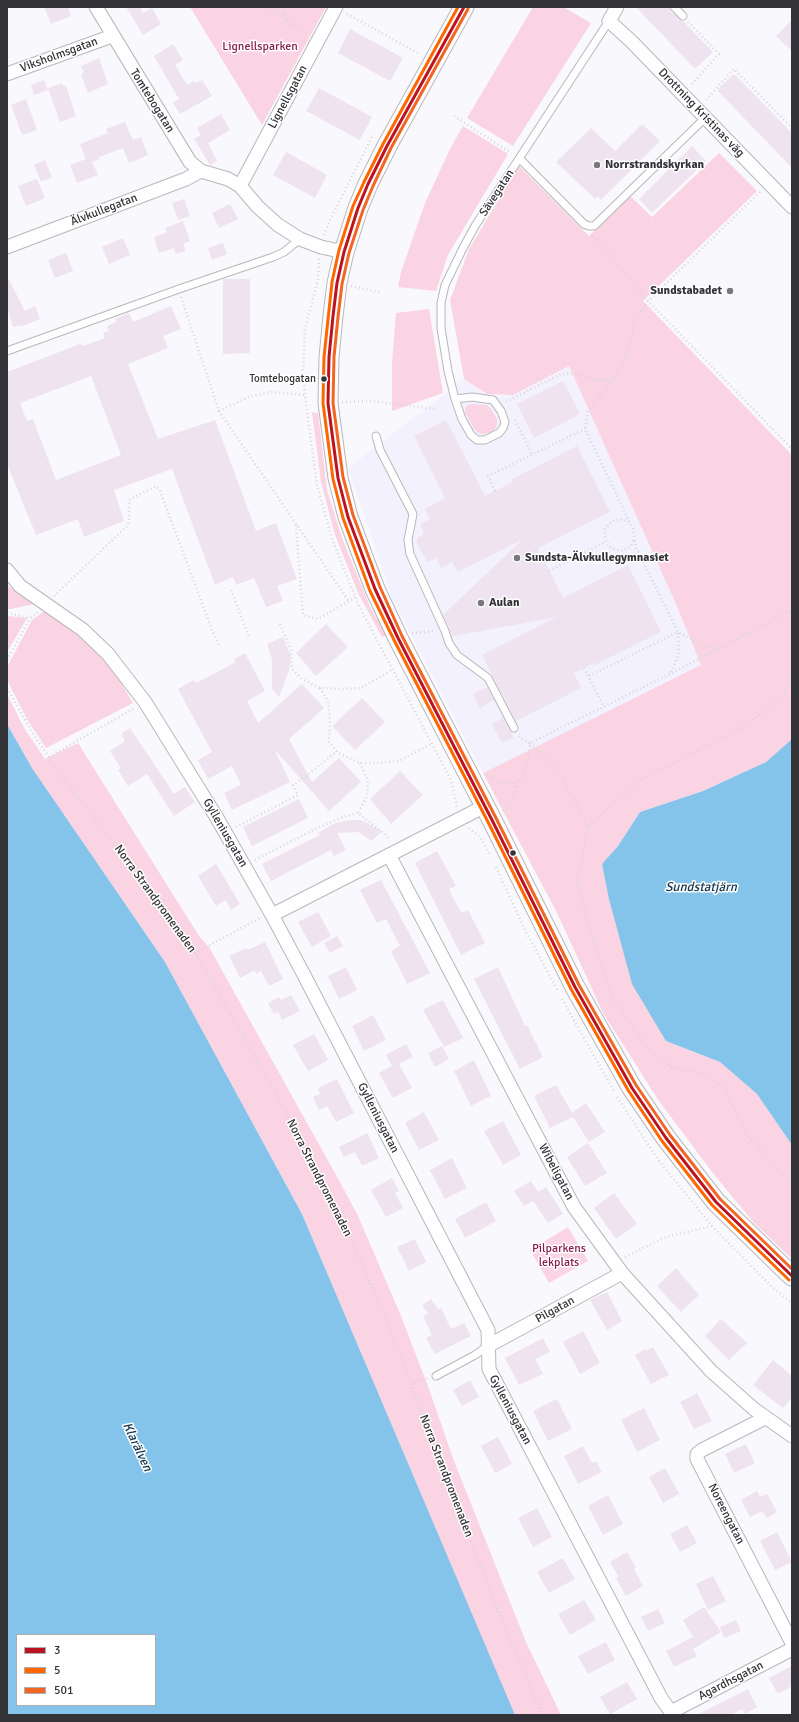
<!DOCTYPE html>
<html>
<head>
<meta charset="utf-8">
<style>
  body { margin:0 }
  #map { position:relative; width:799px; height:1722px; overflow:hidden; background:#f9f8fc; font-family:Signika,sans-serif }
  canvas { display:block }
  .frame { position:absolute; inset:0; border:8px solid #333237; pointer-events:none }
  .legend { position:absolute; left:16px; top:1634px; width:140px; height:72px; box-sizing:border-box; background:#fff; border:1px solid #adadaf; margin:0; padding:5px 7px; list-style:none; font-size:12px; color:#333237 }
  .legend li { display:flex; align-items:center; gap:8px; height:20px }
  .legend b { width:20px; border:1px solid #adadaf }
</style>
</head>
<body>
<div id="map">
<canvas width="799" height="1722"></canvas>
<div class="frame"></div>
<ul class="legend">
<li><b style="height:5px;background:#bd1220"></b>3</li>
<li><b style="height:5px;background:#f60"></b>5</li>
<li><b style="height:5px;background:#f26522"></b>501</li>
</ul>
</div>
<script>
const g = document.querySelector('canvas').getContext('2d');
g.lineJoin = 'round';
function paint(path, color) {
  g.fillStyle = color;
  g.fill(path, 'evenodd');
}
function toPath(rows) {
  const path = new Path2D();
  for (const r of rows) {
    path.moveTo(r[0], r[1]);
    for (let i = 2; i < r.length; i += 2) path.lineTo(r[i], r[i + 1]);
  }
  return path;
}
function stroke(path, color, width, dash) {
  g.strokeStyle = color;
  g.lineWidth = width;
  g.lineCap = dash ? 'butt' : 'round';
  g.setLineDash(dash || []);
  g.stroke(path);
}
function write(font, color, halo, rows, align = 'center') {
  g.font = font + ' Signika,sans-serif';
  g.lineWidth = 3;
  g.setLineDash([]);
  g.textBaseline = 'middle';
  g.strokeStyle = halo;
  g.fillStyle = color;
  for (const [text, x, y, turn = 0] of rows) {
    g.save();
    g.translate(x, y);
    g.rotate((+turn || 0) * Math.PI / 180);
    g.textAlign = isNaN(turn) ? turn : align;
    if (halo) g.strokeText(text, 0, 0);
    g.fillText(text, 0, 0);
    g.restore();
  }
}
const built = toPath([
  [569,366,675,602,701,665,483,773,393,600,348,468,464,379,487,394,513,395]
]);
const green = toPath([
  [190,7,326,7,262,125],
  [533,7,563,7,591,23,513,146,467,118],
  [463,126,508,154,448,255,436,291,398,287,401,272,425,203,450,149],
  [719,153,757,191,643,301,792,455,792,739,766,762,703,791,640,812,618,846,602,865,666,1041,720,1062,757,1094,792,1145,792,1259,754,1223,712,1172,659,1101,603,1013,558,915,483,773,701,665,675,602,569,366,513,395,487,394,464,379,450,300,469,249,519,166,589,236,630,196,652,217],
  [429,309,443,393,392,411,392,362,396,313],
  [471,404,487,405,491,409,497,419,497,425,495,429,490,433,483,434,478,433,473,427,465,412,466,406],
  [312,412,318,413,327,490,342,538,371,609,388,636,382,637,359,595,335,535,321,482],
  [7,586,8,586,34,604,11,609,7,609],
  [44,611,89,644,115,673,133,703,46,748,27,719,7,680,7,667,32,620],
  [7,616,27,618,7,652],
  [7,694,24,728,45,759,78,743,199,936,209,947,341,1184,358,1216,401,1316,429,1389,454,1461,526,1642,561,1715,515,1715,514,1714,302,1214,165,962,32,768,7,724],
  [568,1227,588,1261,549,1283,530,1250]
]);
const water = toPath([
  [7,724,32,768,165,962,302,1214,515,1715,7,1715],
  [17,1635,155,1635,155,1705,17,1705],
  [792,739,792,1145,757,1094,720,1062,666,1041,632,984,609,899,602,864,618,846,640,812,703,791,766,762]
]);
const building = toPath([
  [44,7,68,7,71,16,51,24],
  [126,7,140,7,143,13,152,8,161,24,143,35],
  [636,7,669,7,670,11,683,21,713,52,695,69],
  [792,20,792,51,776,36],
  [350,29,403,58,390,81,338,53],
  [173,44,183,60,175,65,187,85,194,81,196,83,202,80,212,96,180,114,173,103,179,99,154,56],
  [99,58,108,84,88,93,81,74,84,72,81,66],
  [734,74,792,133,792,168,717,90],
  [44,80,48,90,34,95,31,85],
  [62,83,63,86,66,86,76,116,60,122,48,88],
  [319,88,372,117,360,140,306,111],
  [26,99,37,130,22,135,11,105],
  [221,114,230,130,208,143,217,161,210,165,194,139,201,135,197,128],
  [125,122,133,140,141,137,148,155,129,163,123,148,99,157,100,159,92,162,98,175,77,183,70,165,86,159,80,144,108,133,106,129],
  [642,124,660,141,601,200,598,196,595,199,556,162,591,128,615,151],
  [692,146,706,161,652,213,639,199],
  [286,152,327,175,315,198,273,175],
  [45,160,52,177,41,182,34,165],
  [37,179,45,198,26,206,18,186],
  [184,199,190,216,178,220,172,203],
  [230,204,238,219,219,228,212,213],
  [183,221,190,241,183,244,186,251,176,254,174,248,159,253,154,237,167,232,165,228],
  [123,238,130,255,109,264,102,247],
  [223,243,227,254,212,260,208,248],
  [66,253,73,271,55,278,48,260],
  [7,276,25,311,35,306,40,319,22,326,22,325,13,327,7,307],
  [223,279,250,279,250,353,223,354],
  [171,306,181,329,163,336,168,348,128,364,158,439,215,420,256,531,276,523,297,579,277,586,283,601,266,607,254,578,236,585,233,577,215,585,172,469,114,490,124,521,84,537,78,519,36,535,7,464,7,372,80,344,83,346,105,338,103,333,109,331,107,326,116,322,115,319,129,313,133,322],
  [91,376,121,455,56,480,33,419,27,421,20,403],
  [563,381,580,414,534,438,517,404],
  [446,420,485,496,513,482,512,479,577,446,610,512,538,548,563,598,628,565,661,632,595,665,594,663,574,673,581,688,516,721,482,655,557,617,453,636,443,615,523,539,458,572,452,562,441,568,436,558,428,562,424,556,417,544,417,539,424,534,420,524,430,519,425,509,445,498,414,436],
  [326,624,348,647,316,676,296,653],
  [283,637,291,656,289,670,279,697,272,689,272,659,267,644],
  [245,653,265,691,247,701,258,723,302,684,324,708,289,739,312,782,339,758,361,782,329,811,276,751,275,751,290,782,232,810,224,793,241,785,232,766,208,779,198,760,212,752,178,689,194,680,196,683,236,662,234,659],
  [487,687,494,700,480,708,473,694],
  [362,698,385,722,355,750,332,726],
  [503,718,514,738,502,743,492,724],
  [130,728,174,794,185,787,195,802,174,816,147,774,128,786,118,770,121,768,110,751,125,741,121,734],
  [400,771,423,795,391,824,370,799],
  [299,799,308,818,252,846,243,827],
  [351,820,361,820,382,831,371,841,365,836,358,832,337,833,346,850,334,856,331,850,271,881,262,864,322,834,316,834,335,823],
  [437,851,456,886,449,889,454,900,462,913,468,910,485,943,461,955,415,863],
  [216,864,240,904,231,910,226,900,216,906,198,876],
  [381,880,430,973,407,984,391,951,400,946,386,919,377,923,360,890],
  [318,912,331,936,312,947,298,922],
  [337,936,343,946,330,953,324,943],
  [265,942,283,979,269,986,261,971,256,974,255,970,240,978,229,956,246,948,248,950],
  [346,967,357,990,339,999,328,976],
  [498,967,525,1026,527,1025,543,1057,520,1069,474,979],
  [291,995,300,1011,282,1020,278,1012,274,1014,268,1003,279,997,281,1000],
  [443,1000,463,1038,444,1047,423,1010],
  [373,1015,386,1040,364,1051,352,1026],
  [314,1034,328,1060,308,1071,293,1045],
  [406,1044,413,1057,399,1064,412,1088,393,1098,379,1073,392,1066,386,1055],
  [442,1046,449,1059,435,1067,428,1053],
  [474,1060,491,1096,471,1106,454,1071],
  [337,1079,354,1113,336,1122,327,1106,319,1110,313,1097,320,1094,318,1088],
  [556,1085,572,1113,586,1103,605,1132,589,1142,573,1117,550,1128,534,1096],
  [424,1112,439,1140,419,1150,405,1123],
  [503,1121,521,1155,503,1165,484,1131],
  [367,1133,379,1158,362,1166,355,1152,344,1157,339,1147],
  [588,1143,607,1173,585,1186,567,1157],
  [452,1158,467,1188,445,1199,430,1170],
  [392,1178,399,1191,395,1193,403,1208,386,1217,371,1190],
  [531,1181,538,1192,546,1187,563,1214,548,1223,533,1201,524,1206,514,1191],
  [614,1193,637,1224,616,1239,594,1208],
  [486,1202,496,1221,465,1238,455,1219],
  [415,1239,426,1262,409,1271,397,1247],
  [676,1268,699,1295,681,1312,657,1286],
  [607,1292,622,1321,607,1330,590,1300],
  [431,1299,438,1309,441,1308,451,1329,464,1323,471,1336,435,1354,426,1338,432,1335,423,1316,428,1314,422,1305],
  [721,1319,747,1343,729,1360,705,1336],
  [583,1331,600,1363,580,1374,563,1342],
  [543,1338,550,1352,535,1359,543,1374,519,1385,505,1358],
  [653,1347,669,1375,651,1384,635,1355,645,1349,646,1351],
  [773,1360,792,1376,792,1397,783,1408,753,1385],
  [470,1380,479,1397,462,1406,453,1390],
  [697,1393,712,1421,694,1429,680,1402],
  [557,1399,572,1429,548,1441,533,1411],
  [644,1408,660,1440,637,1452,621,1420],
  [498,1437,512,1464,495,1473,481,1446],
  [746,1444,755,1463,734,1473,725,1454],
  [583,1446,592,1463,596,1461,602,1472,578,1484,564,1456],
  [665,1468,679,1494,663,1503,649,1477],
  [757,1491,760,1497,767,1494,777,1512,767,1518,762,1511,750,1517,741,1500],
  [608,1495,623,1524,603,1535,588,1506],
  [537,1508,552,1537,533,1547,518,1518],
  [687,1525,697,1543,680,1552,670,1534],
  [777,1532,792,1562,775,1570,760,1541],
  [627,1552,636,1568,634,1569,643,1586,626,1596,616,1578,619,1577,610,1562],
  [563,1558,575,1579,549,1593,537,1572],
  [713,1576,726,1601,708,1610,696,1584],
  [584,1600,596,1620,570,1635,558,1614],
  [704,1607,721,1632,693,1649,697,1656,674,1667,666,1651,693,1637,683,1620],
  [658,1609,665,1623,648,1631,641,1617],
  [736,1620,741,1631,724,1638,720,1627],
  [606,1642,615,1660,588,1674,578,1656],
  [792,1666,792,1686,778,1694,769,1678],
  [627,1682,637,1699,610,1714,600,1697],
  [748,1689,757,1707,745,1714,742,1709,731,1715,697,1715]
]);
const path = toPath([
  [266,7,287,20],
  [285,7,284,13,287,21,307,34],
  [347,14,420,54],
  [688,22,719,54,691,85],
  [706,100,734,69,792,128],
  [454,116,511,153],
  [324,235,329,222,373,135],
  [593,236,648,301,792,449],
  [319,259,318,280,305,329,303,374,306,403,317,485,332,539,359,606,451,780,457,807],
  [351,286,382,293],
  [181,297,219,411,348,600],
  [615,378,625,360,636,318,648,301,760,192],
  [342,402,370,401,435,409],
  [506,402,561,374,580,373,598,380,615,378,588,411,585,429,633,529,636,548,678,632,696,642,717,649],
  [219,411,251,396,273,392,305,395],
  [515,420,533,456],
  [495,491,488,476,585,429],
  [629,522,622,519,612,521,605,529,605,540,611,548,621,551,630,547,634,540],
  [296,525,303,615,318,619,356,597],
  [549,571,605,542],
  [231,590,249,637],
  [54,596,128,525,129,521,129,500,156,486,160,491,212,630,220,647],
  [7,613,30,618,38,612],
  [280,624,291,650,292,669,302,679,320,688,341,689,361,688,392,670],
  [412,633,435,631],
  [7,660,30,618],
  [584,668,604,707],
  [589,676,678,632,679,654,670,674],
  [792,676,782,698,740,729,638,781,588,826,577,886,612,996,651,1053,671,1067,702,1073,723,1087,750,1139,792,1183],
  [7,688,37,740,62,776,170,916,195,953,261,1067,336,1205,383,1312,411,1384,435,1451,493,1598,542,1715],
  [320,688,328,701,330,720,329,742,338,753,360,763,378,763,399,761,431,744],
  [519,736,521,739,530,743,670,674,792,610],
  [49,757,135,708],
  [360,763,368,781,367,796,358,813,385,834,390,840],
  [487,775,499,782,517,783],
  [503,811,514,800,517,783,524,772,529,758,530,743,544,755,561,777,588,826],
  [236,827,298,795,293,785,310,773,337,751],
  [469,828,480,837,490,855],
  [255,860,313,830,343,817,358,813],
  [496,867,524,928,558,991],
  [195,953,260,918],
  [562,999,615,1093],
  [617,1097,659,1161,712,1226,771,1286,792,1303],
  [625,1257,666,1237,712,1226],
  [411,1384,428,1378]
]);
const lane = toPath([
  [674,7,683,16],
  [520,159,584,224,589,226,594,226,705,118],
  [7,351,179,289,273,257,284,252,300,239],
  [455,399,472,397,493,400,501,411,505,422,503,428,499,433,485,440,477,440,471,435,462,419,455,399,448,371,441,328,441,303,445,285,463,248,475,226,609,21],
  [376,436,380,450,413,514,408,540,410,554,445,631,449,643,457,655,488,678,514,728],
  [436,1376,475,1355,488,1346]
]);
const street = toPath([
  [96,7,190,162,201,171,228,179,240,186,258,207,278,225,300,239,321,247,344,252],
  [617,7,609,21,632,42,792,207],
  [7,74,112,36],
  [240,186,336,7],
  [7,247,186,179,201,171],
  [7,570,20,586,83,630,108,654,145,702,217,818,272,915,304,975,488,1330,489,1369,661,1698,673,1715],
  [389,855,574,1207,622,1273,711,1371,754,1409,792,1436],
  [272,915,485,806],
  [488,1346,622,1273],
  [765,1418,702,1450,697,1454,697,1459,792,1643],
  [671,1712,792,1649]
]);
const secondary = toPath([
  [464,7,387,146,368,184,358,208,344,252,337,283,333,316,329,357,328,403,338,478,348,517,375,589,398,638,492,820,575,987,632,1088,666,1138,716,1202,792,1276]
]);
const bus1 = toPath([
  [464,7,387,146,368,184,358,208,344,252,337,283,333,316,329,357,328,403,338,478,348,517,375,589,398,638,492,820,575,987,632,1088,666,1138,716,1202,792,1276]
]);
const bus2 = toPath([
  [458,7,383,144,364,182,353,206,339,250,332,282,324,357,323,403,333,479,343,518,370,591,394,640,488,822,571,989,628,1090,662,1141,712,1205,789,1280]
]);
const bus3 = toPath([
  [468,9,391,148,373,186,363,210,349,253,342,284,338,317,334,357,333,403,343,477,353,515,380,587,402,636,496,818,579,985,636,1085,670,1135,720,1199,792,1269]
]);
const markers = [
  [597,165,4,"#78777c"],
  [730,291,4,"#78777c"],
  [324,379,3.5,"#333237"],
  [517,558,4,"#78777c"],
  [481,603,4,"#78777c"],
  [513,853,3.5,"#333237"]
];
const busNames = [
  ["Tomtebogatan",316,379]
];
const parkNames = [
  ["Lignellsparken",260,47],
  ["Pilparkens",559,1249],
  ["lekplats",559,1263]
];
const streetNames = [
  ["Viksholmsgatan",59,55,-20],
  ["Lignellsgatan",288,97,-62],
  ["Tomtebogatan",152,101,58],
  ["Drottning Kristinas väg",701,113,46],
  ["Sävegatan",497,193,-57],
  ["Älvkullegatan",104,210,-21],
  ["Gylleniusgatan",225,833,60],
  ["Norra Strandpromenaden",155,899,54],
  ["Gylleniusgatan",378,1118,63],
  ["Wibeligatan",556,1172,62],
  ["Norra Strandpromenaden",319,1178,63],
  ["Pilgatan",555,1310,-29],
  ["Gylleniusgatan",510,1410,62],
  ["Norra Strandpromenaden",446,1476,69],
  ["Noreengatan",726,1514,63],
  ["Agardhsgatan",731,1681,-27]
];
const poiNames = [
  ["Norrstrandskyrkan",605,165],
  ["Sundstabadet",722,291,"right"],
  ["Sundsta-Älvkullegymnasiet",525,558],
  ["Aulan",489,603]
];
const waterNames = [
  ["Sundstatjärn",701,888],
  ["Klarälven",137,1447,65]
];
paint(built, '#f4f1fe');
paint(green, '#fad4e2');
paint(water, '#85c4ea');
paint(building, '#eee3ef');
stroke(lane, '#b8b7ba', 9);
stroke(street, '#b8b7ba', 15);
stroke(secondary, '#b8b7ba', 21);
stroke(path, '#d7d6d8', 2.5, [1, 3]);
stroke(lane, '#fefeff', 7);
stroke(street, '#fefeff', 13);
stroke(secondary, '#fefeff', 19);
stroke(bus1, '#bd1220', 3);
stroke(bus2, '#f60', 3);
stroke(bus3, '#f26522', 3);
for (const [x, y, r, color] of markers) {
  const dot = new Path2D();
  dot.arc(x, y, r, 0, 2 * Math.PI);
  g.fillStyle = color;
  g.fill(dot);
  stroke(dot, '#fff', 1.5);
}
write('11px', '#333237', '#fff', busNames, 'right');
write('12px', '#871d4d', '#fff', parkNames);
write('12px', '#333237', '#fff', streetNames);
write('bold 12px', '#333237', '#fff', poiNames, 'left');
write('italic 13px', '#11384e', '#fff', waterNames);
</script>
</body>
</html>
